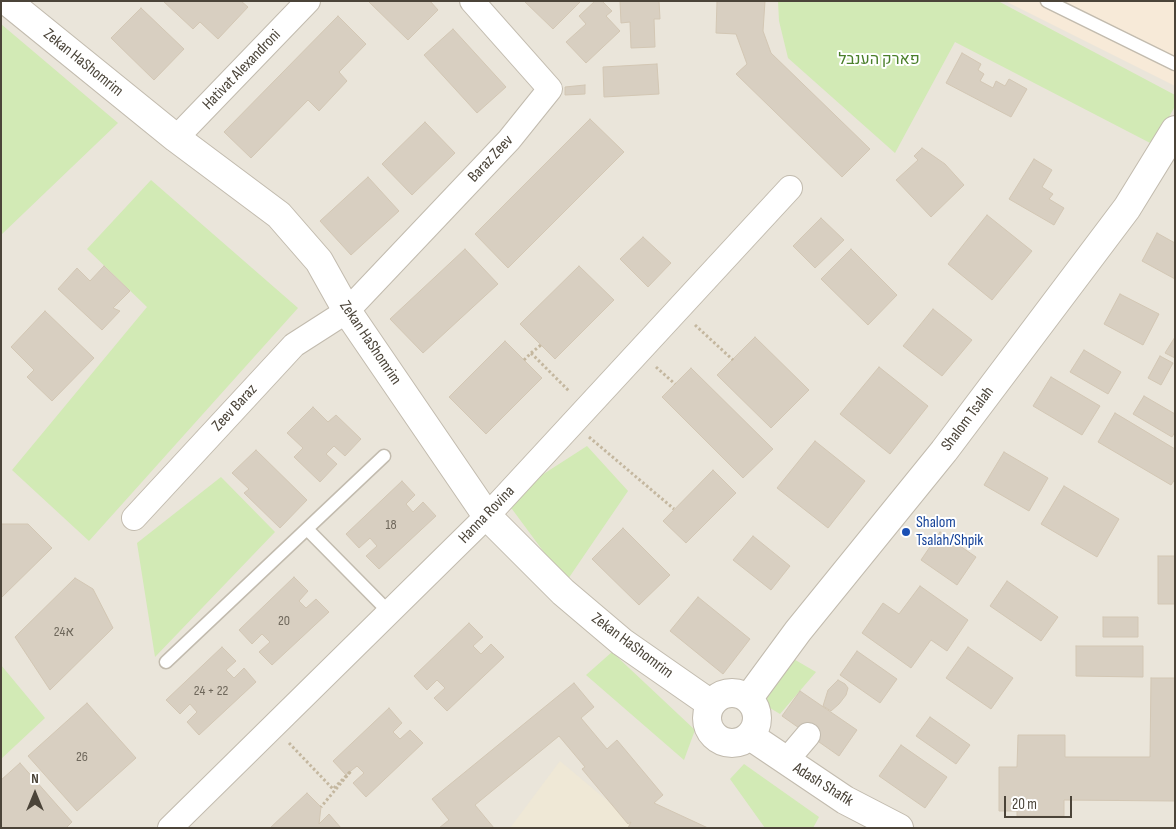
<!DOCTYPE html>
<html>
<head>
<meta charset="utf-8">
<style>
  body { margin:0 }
  #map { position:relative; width:1176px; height:829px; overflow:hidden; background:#f6f3ec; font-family:"Sofia Sans Condensed",sans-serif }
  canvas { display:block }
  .frame { position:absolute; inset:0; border:2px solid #4b4439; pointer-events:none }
  .north { position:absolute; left:10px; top:769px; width:50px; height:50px; -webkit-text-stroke:4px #fff; paint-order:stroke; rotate:0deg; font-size:14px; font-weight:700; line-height:20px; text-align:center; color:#4b4439 }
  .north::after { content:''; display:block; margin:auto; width:18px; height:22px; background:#4b4439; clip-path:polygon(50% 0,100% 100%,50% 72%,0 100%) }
  .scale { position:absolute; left:1004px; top:796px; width:68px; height:22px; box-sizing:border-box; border:2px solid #4b4439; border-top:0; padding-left:6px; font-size:15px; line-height:18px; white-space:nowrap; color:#4b4439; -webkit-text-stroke:4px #fff; paint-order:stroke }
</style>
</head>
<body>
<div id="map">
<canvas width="1176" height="829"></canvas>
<div class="frame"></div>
<div class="north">N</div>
<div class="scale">20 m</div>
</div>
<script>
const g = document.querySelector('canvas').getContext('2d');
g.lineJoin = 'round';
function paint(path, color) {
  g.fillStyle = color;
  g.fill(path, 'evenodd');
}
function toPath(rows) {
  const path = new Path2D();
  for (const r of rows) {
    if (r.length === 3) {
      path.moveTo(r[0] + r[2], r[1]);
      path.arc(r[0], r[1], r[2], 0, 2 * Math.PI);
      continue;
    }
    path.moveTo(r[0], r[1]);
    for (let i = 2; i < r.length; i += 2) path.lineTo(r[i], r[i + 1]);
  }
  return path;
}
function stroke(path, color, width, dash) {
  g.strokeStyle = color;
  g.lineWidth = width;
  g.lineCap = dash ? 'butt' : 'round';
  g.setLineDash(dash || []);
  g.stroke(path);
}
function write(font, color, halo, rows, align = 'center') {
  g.font = font + ' "Sofia Sans Condensed",Heebo,sans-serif';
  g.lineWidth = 4;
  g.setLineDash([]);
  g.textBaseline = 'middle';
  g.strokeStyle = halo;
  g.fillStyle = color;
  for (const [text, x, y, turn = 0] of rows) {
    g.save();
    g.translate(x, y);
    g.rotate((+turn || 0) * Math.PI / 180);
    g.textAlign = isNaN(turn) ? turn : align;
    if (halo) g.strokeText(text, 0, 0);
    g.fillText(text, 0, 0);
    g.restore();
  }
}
const residential = toPath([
  [1,1,1175,1,1175,828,1,828]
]);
const commercial = toPath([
  [1005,1,1175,1,1175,86]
]);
const education = toPath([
  [560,761,640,828,510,828]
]);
const green = toPath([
  [778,1,998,1,1175,95,1175,106,1154,145,955,42,895,153,788,58,779,21],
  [1,24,118,123,1,235],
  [151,180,298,308,89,541,12,470,147,307,87,249],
  [587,446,628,491,566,582,512,509,500,502],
  [221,477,275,532,155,657,137,543],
  [612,652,695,730,684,760,586,675],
  [785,654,816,672,780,714,750,696],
  [1,665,45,718,1,759],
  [744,764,819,817,813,828,765,828,730,779]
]);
const building = toPath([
  [163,1,241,1,248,7,218,39,200,22,193,29,163,1],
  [368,1,430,1,438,10,408,40,368,1],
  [524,1,581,1,553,29,524,1],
  [595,1,602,1,612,11,606,16,620,31,586,63,566,42,586,24,579,16,595,1],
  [620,1,659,1,660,19,654,19,655,47,631,48,630,22,621,23,620,1],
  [717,1,765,1,763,31,771,53,870,149,842,177,736,74,747,64,736,34,716,33,717,1],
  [141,8,184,49,154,80,111,38,141,8],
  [338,16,366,44,339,72,347,81,319,111,308,100,251,158,224,132,338,16],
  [453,29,506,87,477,113,424,55,453,29],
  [962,53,981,64,978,70,984,74,980,81,993,88,996,81,1005,86,1009,79,1027,89,1011,117,946,83,962,53],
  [657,64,659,94,604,97,603,67,657,64],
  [585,85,585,94,565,95,565,87,585,85],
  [590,119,624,152,508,268,475,234,590,119],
  [425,122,455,153,412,195,382,164,425,122],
  [922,148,945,164,964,185,931,217,896,180,918,160,914,156,922,148],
  [1034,159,1052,170,1042,187,1053,194,1049,199,1064,208,1054,225,1009,199,1034,159],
  [368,177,399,211,351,255,320,221,368,177],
  [987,215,1032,251,992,300,948,264,987,215],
  [821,218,844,240,815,268,793,246,821,218],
  [1157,233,1175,243,1175,279,1142,261,1157,233],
  [643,237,671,263,648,287,620,259,643,237],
  [465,249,498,284,423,353,390,319,465,249],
  [851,249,897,295,868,325,821,279,851,249],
  [104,266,130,291,113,308,120,311,102,330,58,289,77,268,90,281,104,266],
  [579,266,614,300,555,359,520,324,579,266],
  [1120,294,1159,314,1143,345,1104,324,1120,294],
  [933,309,972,340,942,376,903,346,933,309],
  [45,311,94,358,52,401,27,377,34,370,11,347,45,311],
  [755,337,809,390,771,428,717,375,755,337],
  [1175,337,1175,358,1165,353,1175,337],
  [505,341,542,378,486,434,449,397,505,341],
  [1084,350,1121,372,1108,394,1070,372,1084,350],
  [1160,356,1173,363,1161,385,1148,378,1160,356],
  [879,367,928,406,890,454,840,414,879,367],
  [691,368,773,449,743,478,662,397,691,368],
  [1051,377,1100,406,1082,435,1033,406,1051,377],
  [1144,396,1175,414,1175,432,1172,437,1133,414,1144,396],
  [313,407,328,422,336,415,361,439,345,456,334,446,326,454,337,464,320,482,294,457,303,448,287,433,313,407],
  [1115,413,1175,449,1175,479,1171,485,1098,442,1115,413],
  [815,441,865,481,828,528,777,488,815,441],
  [256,450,307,500,280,528,244,493,249,489,232,473,256,450],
  [1004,452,1048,478,1029,511,984,485,1004,452],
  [713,470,736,493,686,543,663,521,713,470],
  [402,481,415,495,406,504,413,512,423,502,436,516,379,569,366,556,377,546,370,538,359,548,346,534,402,481],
  [1064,486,1119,519,1097,557,1041,524,1064,486],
  [1,524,28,524,52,548,1,598,1,524],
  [623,528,670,575,639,605,592,559,623,528],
  [940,532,976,557,957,585,921,560,940,532],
  [753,536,790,566,771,590,733,560,753,536],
  [1158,556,1175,556,1175,604,1158,604,1158,556],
  [294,577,308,591,299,601,306,608,316,599,329,612,272,665,259,652,270,642,262,634,252,644,239,630,294,577],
  [75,578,93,589,113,628,50,690,15,637,75,578],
  [1007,581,1058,617,1041,641,990,606,1007,581],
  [920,586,968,620,947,651,931,640,911,668,862,633,883,603,899,614,920,586],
  [698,597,750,639,723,674,670,631,698,597],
  [1103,617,1138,617,1138,637,1103,637,1103,617],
  [469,623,483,637,473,646,481,654,491,644,504,657,447,711,434,698,445,688,437,680,427,690,414,676,469,623],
  [1076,646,1143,646,1143,677,1076,676,1076,646],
  [222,647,236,661,226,670,234,678,244,668,256,682,199,735,187,722,197,712,190,704,180,714,166,700,222,647],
  [968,647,1013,678,991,709,946,678,968,647],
  [857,651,897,679,880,703,840,675,857,651],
  [1151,678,1175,678,1175,801,1064,800,1064,816,1017,816,1017,811,999,811,999,767,1017,767,1018,735,1065,735,1065,757,1150,757,1151,678],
  [838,680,845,684,848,688,846,695,839,704,831,711,823,706,828,690,838,680],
  [574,683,594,707,581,718,607,749,617,740,663,795,654,803,708,828,628,828,631,822,628,824,582,769,585,767,559,736,475,805,494,828,439,828,449,820,432,799,574,683],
  [800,691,857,730,839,756,782,716,800,691],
  [87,703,136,758,77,811,28,756,87,703],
  [389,708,402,723,393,732,400,739,410,730,423,743,366,797,353,783,364,773,357,766,346,775,333,761,389,708],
  [930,717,970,745,956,764,916,736,930,717],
  [901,745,947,777,925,808,879,776,901,745],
  [20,763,72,822,66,828,1,828,1,780,20,763],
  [307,793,321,807,319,824,329,814,341,828,270,828,307,793]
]);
const path = toPath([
  [695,325,733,360],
  [531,353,541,345],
  [524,360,531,353,570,392],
  [656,367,675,384],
  [589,437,674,509],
  [289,743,333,789,351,771,321,807]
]);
const service = toPath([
  [1047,1,1175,64],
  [307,529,389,612],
  [166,662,384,456]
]);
const minor = toPath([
  [176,138,308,1],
  [134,518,294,345,347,311,509,140,550,89,472,1],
  [786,761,808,735],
  [170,828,487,516,790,188]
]);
const tertiary = toPath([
  [7,1,176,138,279,215,319,261,347,311,487,516,563,592,622,642,711,704],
  [732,718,25],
  [748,699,798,631,944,451,1127,208,1175,130],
  [750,736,845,800,899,828]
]);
const markers = [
  [906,532,5,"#1a4fb4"]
];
const numberNames = [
  ["18",391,525],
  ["20",284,621],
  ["24א",64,632],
  ["24 + 22",211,691],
  ["26",82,757]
];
const parkNames = [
  ["פארק הענבל",879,60]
];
const streetNames = [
  ["Zekan HaShomrim",83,63,39],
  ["Hativat Alexandroni",242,70,-46],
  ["Baraz Zeev",491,159,-47],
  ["Zekan HaShomrim",370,343,56],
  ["Zeev Baraz",235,408,-47],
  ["Shalom Tsalah",968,419,-53],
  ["Hanna Rovina",487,515,-46],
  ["Zekan HaShomrim",632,646,37],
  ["Adash Shafik",823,785,32]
];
const transitNames = [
  ["Shalom",916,523],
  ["Tsalah/Shpik",916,541]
];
paint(residential, '#eae5da');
paint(commercial, '#f7ead8');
paint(education, '#efe8d6');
paint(green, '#d2eab5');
paint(building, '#d8cfc1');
stroke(building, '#d3c7b4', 1);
stroke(service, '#c2bbae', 15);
stroke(minor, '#c2bbae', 26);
stroke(tertiary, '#c2bbae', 30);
stroke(path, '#c4b79f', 3, [2.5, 2.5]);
stroke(service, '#fff', 12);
stroke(minor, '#fff', 24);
stroke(tertiary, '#fff', 28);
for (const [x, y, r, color] of markers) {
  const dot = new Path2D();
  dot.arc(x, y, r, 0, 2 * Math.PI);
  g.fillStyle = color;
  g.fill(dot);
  stroke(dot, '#fff', 2);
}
write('14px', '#6e675b', null, numberNames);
write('16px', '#4a7f2a', '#fff', parkNames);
write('16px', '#4b4439', '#fff', streetNames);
write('16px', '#164399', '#fff', transitNames, 'left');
</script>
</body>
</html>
